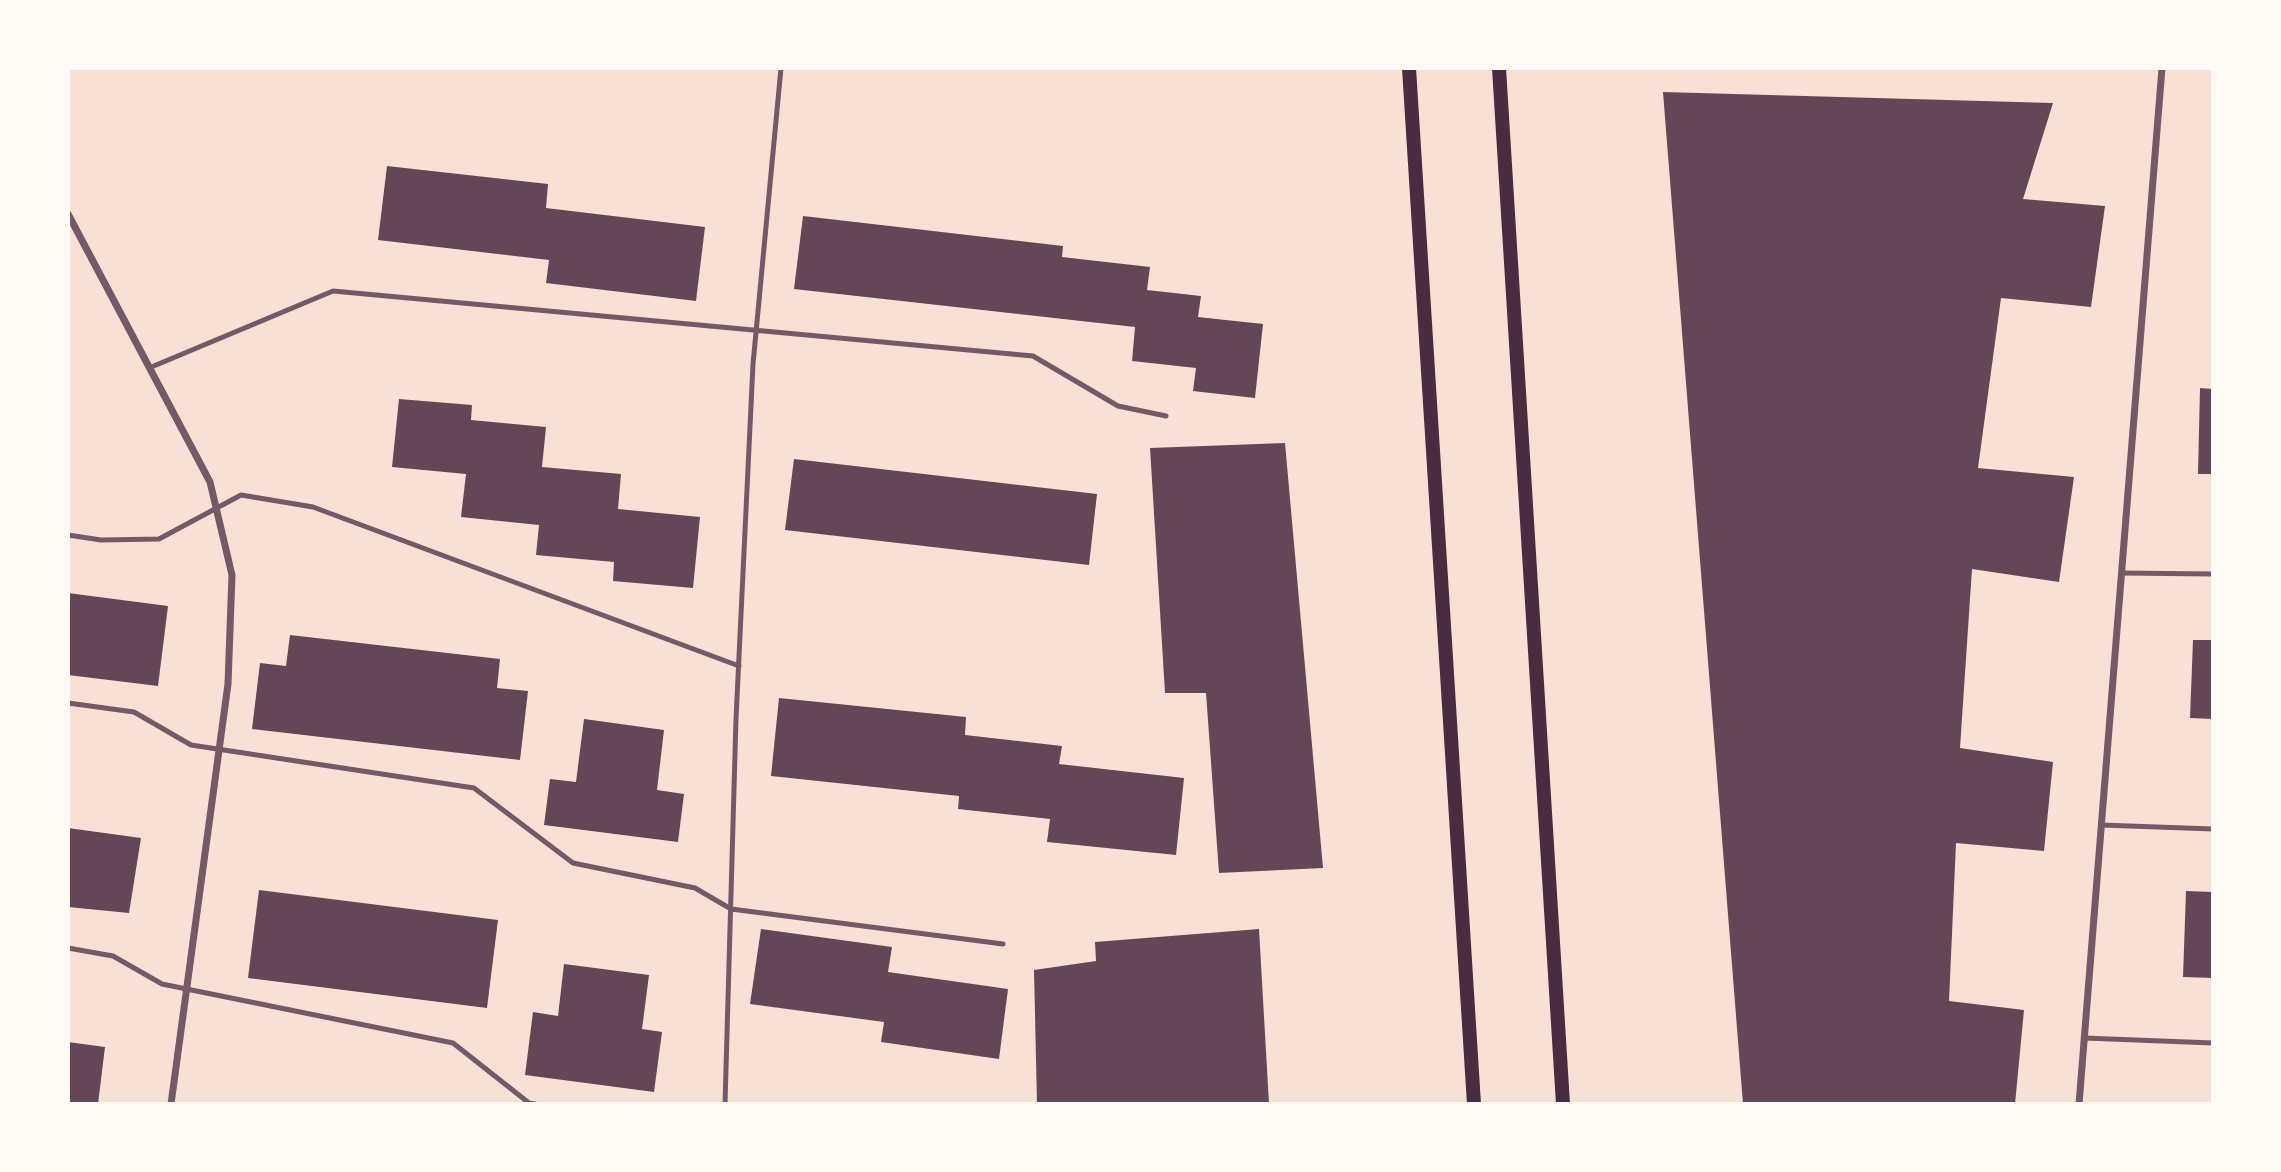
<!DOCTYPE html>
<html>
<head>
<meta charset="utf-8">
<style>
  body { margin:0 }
  #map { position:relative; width:2281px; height:1172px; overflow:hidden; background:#f7e1d7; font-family:Arial,sans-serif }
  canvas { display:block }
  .frame { position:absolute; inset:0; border:70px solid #fffaf5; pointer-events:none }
</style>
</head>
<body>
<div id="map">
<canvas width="2281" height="1172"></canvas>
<div class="frame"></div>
</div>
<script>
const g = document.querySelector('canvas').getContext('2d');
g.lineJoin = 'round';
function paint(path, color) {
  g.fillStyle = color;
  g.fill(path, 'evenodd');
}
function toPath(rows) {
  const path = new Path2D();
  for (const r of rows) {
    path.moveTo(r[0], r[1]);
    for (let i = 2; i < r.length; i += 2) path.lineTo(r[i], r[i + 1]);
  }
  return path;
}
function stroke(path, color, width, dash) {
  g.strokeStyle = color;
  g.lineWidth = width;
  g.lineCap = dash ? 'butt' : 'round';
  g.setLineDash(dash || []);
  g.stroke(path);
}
const building = toPath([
  [1663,92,2053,103,2023,199,2105,206,2091,307,2001,298,1978,468,2074,477,2059,582,1972,569,1960,748,2053,762,2044,851,1956,843,1949,1001,2024,1010,2015,1104,1743,1104],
  [387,166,548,184,546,208,705,227,696,301,546,283,549,260,378,240],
  [803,216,1063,246,1062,257,1150,267,1147,290,1201,296,1198,317,1263,324,1255,398,1193,391,1196,368,1132,361,1135,327,794,289],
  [2200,388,2213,389,2213,474,2198,474],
  [399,399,472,405,471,420,546,427,542,467,621,474,618,509,700,517,693,588,613,581,614,562,536,555,539,525,461,517,466,474,392,467],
  [1285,443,1323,868,1219,873,1206,693,1165,693,1150,448],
  [794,459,1097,494,1089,565,785,530],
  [68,593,168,606,158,686,68,675],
  [290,635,500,659,497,688,528,691,520,760,252,729,260,663,286,666],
  [2193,640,2213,640,2213,719,2190,718],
  [779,698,966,717,965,735,1062,746,1059,764,1184,778,1176,855,1047,842,1050,819,958,809,959,796,771,776],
  [584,719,664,730,657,790,684,794,678,842,544,825,550,779,576,782],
  [68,828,141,838,129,913,68,907],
  [259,890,498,920,487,1008,248,978],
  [2186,891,2213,892,2213,978,2183,977],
  [761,929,892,947,888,972,1008,989,999,1059,881,1042,884,1022,750,1004],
  [1259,929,1269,1104,1037,1104,1034,970,1096,961,1095,942],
  [564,964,649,975,642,1029,662,1032,654,1092,525,1075,533,1012,558,1016],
  [68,1042,105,1047,98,1104,68,1104]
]);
const service = toPath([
  [149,368,333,291,1033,356,1118,406,1166,416],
  [68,535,101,540,159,539,241,495,313,507,739,666],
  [2121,573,2213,574],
  [68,703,134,712,191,745,474,788,573,863,695,888,731,909,1003,944],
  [2101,825,2213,829],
  [68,948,113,956,162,984,453,1043,529,1103,535,1104],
  [2084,1038,2213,1043],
  [725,1104,736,719,753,364,781,68]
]);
const minor = toPath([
  [68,214,210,482,232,575,228,684,171,1104],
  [2079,1104,2162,68]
]);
const secondary = toPath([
  [1409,68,1474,1104],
  [1499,68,1563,1104]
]);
paint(building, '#644757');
stroke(service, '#755966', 5);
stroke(minor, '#755966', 7);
stroke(secondary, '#4a2c40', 14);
</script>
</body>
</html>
